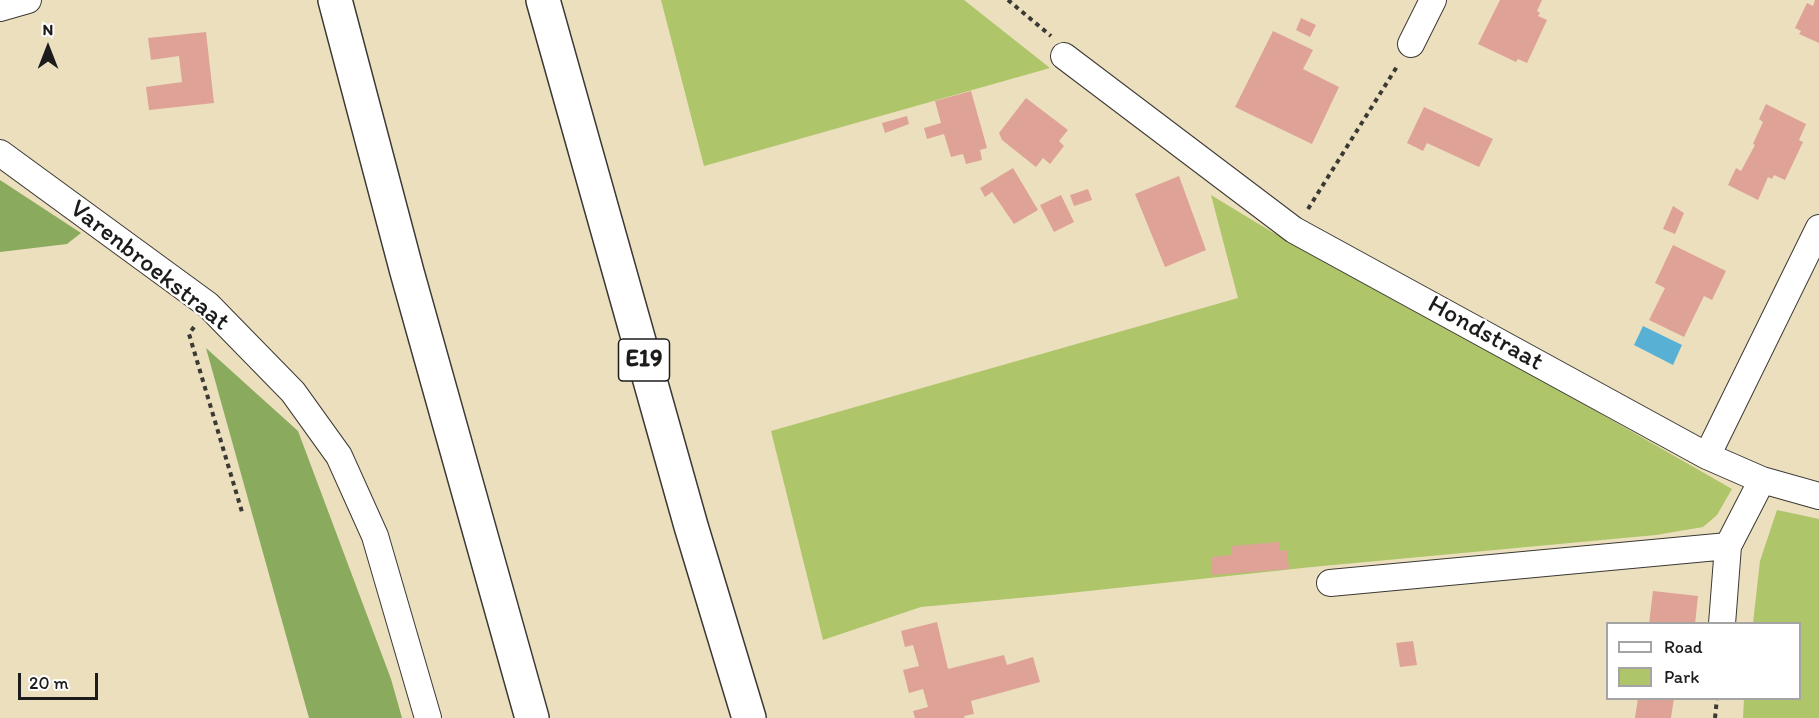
<!DOCTYPE html>
<html>
<head>
<meta charset="utf-8">
<style>
  body { margin:0 }
  #map { position:relative; width:1819px; height:718px; overflow:hidden; background:#ecdfbe; font-family:Itim,sans-serif }
  canvas { display:block }
  .legend { position:absolute; left:1606px; top:622px; width:195px; height:78px; box-sizing:border-box; background:#fff; border:2px solid #a4a4a4; margin:0; padding:8px 10px; list-style:none; font-size:18px; color:#1c1c1c }
  .legend li { display:flex; align-items:center; gap:12px; height:30px }
  .legend b { width:30px; border:2px solid #a4a4a4 }
  .north { position:absolute; left:18px; top:18px; width:60px; height:60px; -webkit-text-stroke:4px #fff; paint-order:stroke; rotate:0deg; font-size:16px; font-weight:700; line-height:24px; text-align:center; color:#1c1c1c }
  .north::after { content:''; display:block; margin:auto; width:21px; height:27px; background:#1c1c1c; clip-path:polygon(50% 0,100% 100%,50% 72%,0 100%) }
  .scale { position:absolute; left:18px; top:673px; width:80px; height:27px; box-sizing:border-box; border:3px solid #1c1c1c; border-top:0; padding-left:8px; font-size:18px; line-height:21px; white-space:nowrap; color:#1c1c1c; -webkit-text-stroke:4px #fff; paint-order:stroke }
</style>
</head>
<body>
<div id="map">
<canvas width="1819" height="718"></canvas>
<ul class="legend">
<li><b style="height:8px;background:#fff"></b>Road</li>
<li><b style="height:16px;background:#aec56a"></b>Park</li>
</ul>
<div class="north">N</div>
<div class="scale">20 m</div>
</div>
<script>
const g = document.querySelector('canvas').getContext('2d');
g.lineJoin = 'round';
function paint(path, color) {
  g.fillStyle = color;
  g.fill(path, 'evenodd');
}
function toPath(rows) {
  const path = new Path2D();
  for (const r of rows) {
    path.moveTo(r[0], r[1]);
    for (let i = 2; i < r.length; i += 2) path.lineTo(r[i], r[i + 1]);
  }
  return path;
}
function stroke(path, color, width, dash) {
  g.strokeStyle = color;
  g.lineWidth = width;
  g.lineCap = dash ? 'butt' : 'round';
  g.setLineDash(dash || []);
  g.stroke(path);
}
function write(font, color, halo, rows, align = 'center') {
  g.font = font + ' Itim,sans-serif';
  g.lineWidth = 4.5;
  g.setLineDash([]);
  g.textBaseline = 'middle';
  g.strokeStyle = halo;
  g.fillStyle = color;
  for (const [text, x, y, turn = 0] of rows) {
    g.save();
    g.translate(x, y);
    g.rotate((+turn || 0) * Math.PI / 180);
    g.textAlign = isNaN(turn) ? turn : align;
    if (halo) g.strokeText(text, 0, 0);
    g.fillText(text, 0, 0);
    g.restore();
  }
}
const green = toPath([
  [661,0,964,0,1050,68,704,166],
  [1211,195,1272,232,1582,403,1732,489,1717,515,1703,527,1656,535,1312,567,1051,595,921,607,823,640,771,431,1238,298],
  [1777,510,1819,519,1819,718,1743,718,1744,699,1800,698,1800,624,1753,623,1760,561]
]);
const forest = toPath([
  [0,180,81,233,67,244,0,252],
  [206,348,298,431,391,679,402,718,309,718]
]);
const water = toPath([
  [1643,326,1682,345,1673,365,1634,345]
]);
const building = toPath([
  [1500,0,1542,0,1537,11,1540,13,1538,16,1547,20,1527,63,1518,59,1516,62,1478,44],
  [1815,0,1819,0,1819,43,1799,34,1801,31,1795,28,1807,3,1813,6],
  [1301,18,1316,25,1310,37,1296,30],
  [1273,31,1313,50,1303,69,1339,87,1312,144,1235,107],
  [206,32,214,103,149,110,146,87,182,82,179,56,151,60,148,38],
  [971,91,987,148,980,150,982,160,966,164,963,154,951,157,944,134,927,139,924,128,941,123,935,101],
  [1026,98,1068,130,1059,141,1064,146,1050,164,1043,158,1036,167,1002,140,999,133],
  [1766,104,1806,124,1799,140,1803,142,1785,180,1774,175,1772,179,1768,177,1758,200,1728,185,1736,168,1741,171,1755,145,1753,144,1763,122,1759,119],
  [1424,107,1493,139,1479,167,1427,143,1423,151,1407,143],
  [907,116,909,124,885,133,882,123],
  [1013,168,1038,210,1014,224,992,192,985,197,980,188],
  [1179,176,1206,250,1165,267,1135,194],
  [1088,189,1092,200,1074,206,1070,195],
  [1061,195,1074,222,1054,232,1040,205],
  [1673,206,1684,213,1675,234,1663,229],
  [1673,245,1726,271,1712,300,1704,296,1684,337,1649,320,1665,288,1655,283],
  [1279,542,1280,551,1287,550,1289,569,1212,575,1211,557,1232,555,1232,546],
  [1653,591,1698,596,1695,624,1649,624],
  [937,622,948,669,1004,655,1007,665,1033,657,1040,682,971,701,974,714,964,716,965,718,915,718,913,711,928,707,923,689,909,693,903,670,919,666,913,645,905,647,901,631],
  [1413,641,1417,665,1400,667,1396,643],
  [1638,698,1674,698,1671,718,1635,718]
]);
const path = toPath([
  [1008,0,1051,36],
  [1308,209,1398,65],
  [194,327,189,334,242,512],
  [1715,718,1717,698]
]);
const street = toPath([
  [0,8,28,0],
  [1411,44,1433,0],
  [1064,56,1294,230,1707,456,1762,480,1819,496],
  [0,153,208,305,293,392,339,456,375,536,428,718],
  [1707,456,1819,228],
  [1330,583,1728,546,1762,480],
  [1722,624,1728,546]
]);
const highway = toPath([
  [335,0,407,272,532,718],
  [543,0,691,526,749,718]
]);
const shields = [
  [644,360,51]
];
const shieldNames = [
  ["E19",644,360]
];
const streetNames = [
  ["Varenbroekstraat",149,266,38],
  ["Hondstraat",1485,334,29]
];
paint(green, '#aec56a');
paint(forest, '#8aaa5e');
paint(water, '#58b1d5');
paint(building, '#dea297');
stroke(street, '#3b3934', 28);
stroke(highway, '#3b3934', 36);
stroke(path, '#3b3934', 4, [4.5, 4.5]);
stroke(street, '#fff', 26);
stroke(highway, '#fff', 33);
for (const [x, y, w] of shields) {
  const box = new Path2D();
  box.roundRect(x - w / 2, y - 21, w, 42, 4.5);
  g.fillStyle = '#fff';
  g.fill(box);
  stroke(box, '#1c1c1c', 1.5);
}
write('bold 24px', '#1c1c1c', null, shieldNames);
write('26px', '#1c1c1c', '#fff', streetNames);
</script>
</body>
</html>
